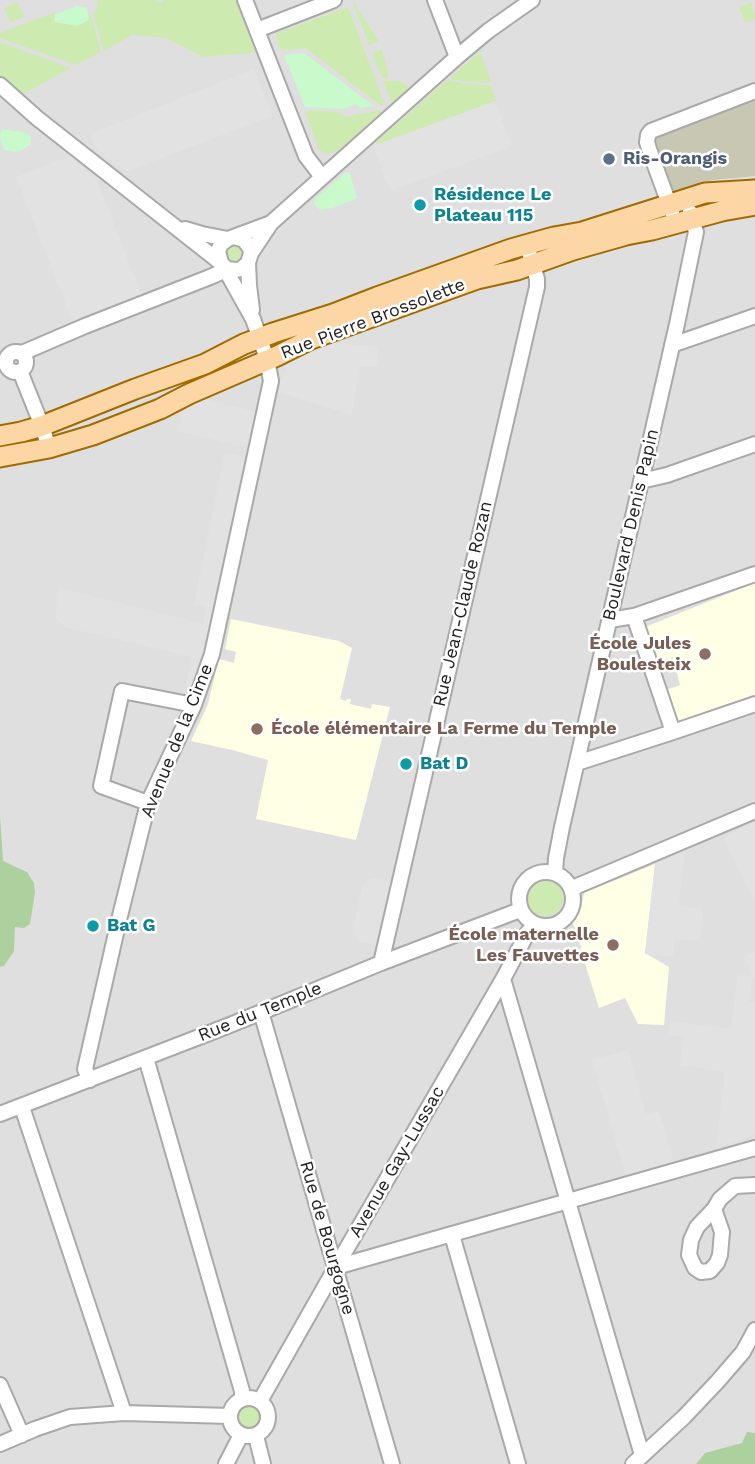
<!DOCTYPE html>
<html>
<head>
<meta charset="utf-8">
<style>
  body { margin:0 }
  canvas { display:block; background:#f2efe9 }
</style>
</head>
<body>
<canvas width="755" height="1464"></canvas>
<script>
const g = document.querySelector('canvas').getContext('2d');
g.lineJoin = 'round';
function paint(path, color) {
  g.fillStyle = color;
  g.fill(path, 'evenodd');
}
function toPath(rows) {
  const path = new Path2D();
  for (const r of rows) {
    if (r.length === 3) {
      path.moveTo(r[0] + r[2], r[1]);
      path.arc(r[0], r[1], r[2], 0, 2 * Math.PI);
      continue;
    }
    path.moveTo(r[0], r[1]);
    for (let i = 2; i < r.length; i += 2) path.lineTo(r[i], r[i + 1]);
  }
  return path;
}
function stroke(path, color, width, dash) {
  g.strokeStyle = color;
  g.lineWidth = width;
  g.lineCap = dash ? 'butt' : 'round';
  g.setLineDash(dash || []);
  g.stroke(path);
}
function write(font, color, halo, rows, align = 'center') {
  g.font = font + ' "Work Sans",sans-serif';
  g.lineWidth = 5;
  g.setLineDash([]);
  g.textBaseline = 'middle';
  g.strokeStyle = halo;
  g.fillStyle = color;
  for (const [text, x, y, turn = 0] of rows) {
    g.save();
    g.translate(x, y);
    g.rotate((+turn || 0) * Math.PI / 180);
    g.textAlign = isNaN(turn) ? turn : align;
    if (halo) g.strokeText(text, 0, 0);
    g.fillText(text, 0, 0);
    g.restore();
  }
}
const residential = toPath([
  [0,0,755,0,755,1464,0,1464]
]);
const education = toPath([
  [755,583,755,696,678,723,666,690,680,685,673,657,658,662,645,627],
  [231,619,339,641,352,648,340,699,346,701,347,699,351,699,350,704,371,709,372,704,390,707,356,840,256,819,268,760,232,750,191,741,208,704,219,659,234,663,236,652,225,649],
  [655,864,645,953,669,967,664,1025,638,1024,625,998,599,1008,580,948,582,947,579,944,582,942,572,922,581,909,584,893]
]);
const construction = toPath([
  [755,99,755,176,713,180,673,191,652,134]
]);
const grass = toPath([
  [98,0,155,0,162,3,164,0,240,0,260,52,203,57,166,38,132,35,104,51,93,14,97,9],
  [18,2,24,17,10,22,4,8],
  [353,3,354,3,379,41,369,45],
  [751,3,755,13,755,19,745,22,739,7],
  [348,7,384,102,381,106,306,48,281,50,275,34],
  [55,12,54,15,88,20,88,17,91,16,101,52,76,65,0,38,0,33],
  [0,42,71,68,21,95,0,76],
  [382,49,389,78,382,78,372,53],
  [478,53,481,53,491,83,463,81,449,79],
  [447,80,462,83,491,86,496,101,376,145,375,143],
  [383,81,401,81,409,88,392,103],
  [311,110,336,112,346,117,379,110,382,112,338,151,325,154,319,149,305,113],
  [232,243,240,245,244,252,242,260,235,264,227,262,223,251],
  [545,898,18],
  [250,1418,13]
]);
const forest = toPath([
  [0,815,3,861,27,872,34,883,35,893,30,924,24,928,15,927,14,951,4,966,0,967],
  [747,1432,755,1433,755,1464,696,1464,705,1453,742,1443]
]);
const park = toPath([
  [77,6,87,8,89,20,77,26,55,22,54,15],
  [304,53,371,104,373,106,361,108,355,104,345,109,305,107,284,55],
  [4,129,27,133,31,137,31,144,19,152,4,150,0,139,1,131],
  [346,172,348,172,350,174,357,198,333,208,320,210,314,203,314,200]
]);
const parking = toPath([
  [254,69,272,116,125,172,95,148,90,134],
  [495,101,512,146,390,191,373,146],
  [70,156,96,178,144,301,75,328,16,177],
  [334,343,377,347,378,366,360,366,352,415,278,392,288,362],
  [205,399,260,413,252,449,178,431,184,406],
  [225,452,249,458,198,688,186,686,192,657,65,627,55,618,59,588,203,624,206,607,194,605],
  [755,821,755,901,723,837],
  [685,848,679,906,703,909,700,941,675,939,673,957,645,954,655,864],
  [374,878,398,883,384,947,360,942,355,935,353,927,363,885,368,880],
  [755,952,755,980,752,977,749,1002,755,1003,755,1135,716,1148,725,1072,680,1065,684,1037,668,1035,670,1021,731,1029,738,975,753,976,744,957],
  [628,1050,646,1114,659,1111,674,1163,626,1177,592,1060]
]);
const minor = toPath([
  [245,0,306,156,322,177],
  [435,0,457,57],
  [257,30,334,0],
  [0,85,37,118,221,263],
  [672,212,649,149,647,142,648,135,651,131,755,91],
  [185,229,202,234,228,239],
  [234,237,244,240,250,248,251,253,248,263,241,269,236,270,227,269,221,263,218,251,221,244,228,239,271,223],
  [251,253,271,223,457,57,488,31,532,0],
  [248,263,249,285,252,310],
  [672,345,755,316],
  [16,362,10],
  [22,353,85,326,210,277,219,273,225,267],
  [20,371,42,426,49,448],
  [641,481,667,475,755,444],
  [634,616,673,732],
  [610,620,634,616,755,574],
  [577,763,673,732,755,704],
  [148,803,101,786,122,691,194,705],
  [546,899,27],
  [555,873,556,858,562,827,677,324,696,232,690,212],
  [572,891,577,886,755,811],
  [381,963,537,287,537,279,530,255],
  [503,979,642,1455],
  [261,1012,392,1464],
  [146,1058,242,1391,242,1399],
  [90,1080,85,1069,119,920,148,803,194,705,212,654,271,381,267,359,253,319,229,276,227,269],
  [22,1107,124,1413],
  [0,1114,230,1025,381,963,520,910],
  [714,1209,722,1232,720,1255,717,1263,710,1271,701,1272,695,1268,689,1255,691,1240,697,1227,714,1209,720,1199,735,1186,755,1185],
  [452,1235,518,1464],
  [336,1267,755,1148],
  [0,1385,22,1435],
  [249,1417,19],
  [260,1401,336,1267,503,979,528,932,536,924],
  [256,1436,263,1464],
  [0,1444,35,1429,70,1417,124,1413,230,1416],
  [226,1464,241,1435],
  [633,1464,684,1417,718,1381,743,1352,755,1330]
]);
const major = toPath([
  [0,436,21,432,42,426,135,389,205,364,244,344,273,333,333,314,377,297,511,249,554,237,582,232,705,193,755,190],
  [0,457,49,448,93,435,160,409,189,394,277,356,311,339,477,279,517,270,573,250,626,235,652,230,722,211,755,205]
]);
const markers = [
  [609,159,7,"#5c6f8a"],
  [420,205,7,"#0f9aa8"],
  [705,654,7,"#8d6e63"],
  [257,729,7,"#8d6e63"],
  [406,764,7,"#0f9aa8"],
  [93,926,7,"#0f9aa8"],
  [613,945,7,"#8d6e63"]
];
const serviceNames = [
  ["Ris-Orangis",623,159]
];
const cultureNames = [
  ["Résidence Le",434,195],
  ["Plateau 115",434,216],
  ["Bat D",420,764],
  ["Bat G",107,926]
];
const streetNames = [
  ["Rue Pierre Brossolette",373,319,-21],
  ["Boulevard Denis Papin",631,525,-77],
  ["Rue Jean-Claude Rozan",463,604,-77],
  ["Avenue de la Cime",177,741,-68],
  ["Rue du Temple",260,1012,-22],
  ["Avenue Gay-Lussac",397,1162,-60],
  ["Rue de Bourgogne",327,1238,74]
];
const educationNames = [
  ["École Jules",691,644],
  ["Boulesteix",691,665],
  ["École élémentaire La Ferme du Temple",271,729,"left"],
  ["École maternelle",599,935],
  ["Les Fauvettes",599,956]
];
paint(residential, '#e0dfdf');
paint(education, '#ffffe5');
paint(construction, '#c7c7b4');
paint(grass, '#cdebb0');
paint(forest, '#add19e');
paint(park, '#c8facc');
paint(parking, '#e2e2e2');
stroke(minor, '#a9a9a9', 18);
stroke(major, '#a06b00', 23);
stroke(minor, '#fff', 14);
stroke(major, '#fcd6a4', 19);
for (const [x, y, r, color] of markers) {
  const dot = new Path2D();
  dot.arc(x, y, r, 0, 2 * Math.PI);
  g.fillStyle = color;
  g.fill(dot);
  stroke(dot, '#fff', 2.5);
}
write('bold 18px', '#4e5e75', '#fff', serviceNames, 'left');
write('bold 18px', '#0d838f', '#fff', cultureNames, 'left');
write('18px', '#222', '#fff', streetNames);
write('bold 18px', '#785e54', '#fff', educationNames, 'right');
</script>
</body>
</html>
